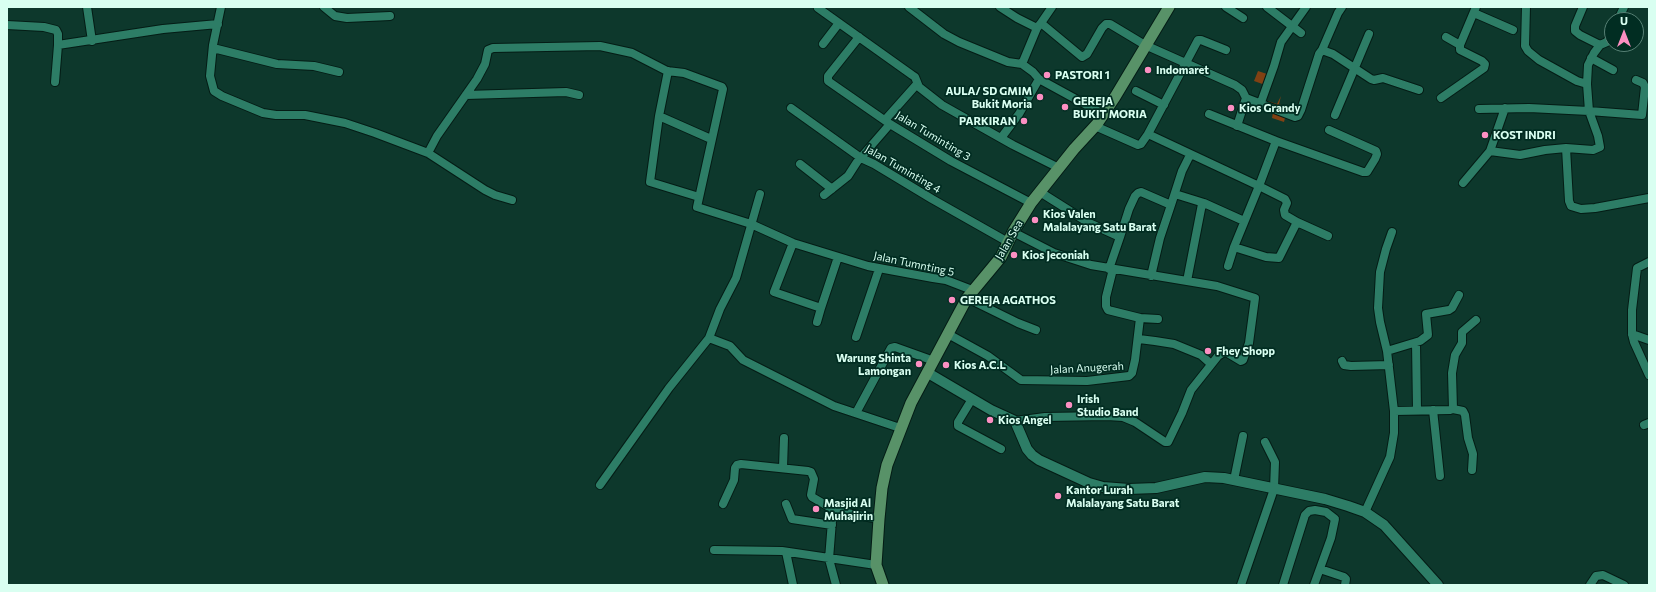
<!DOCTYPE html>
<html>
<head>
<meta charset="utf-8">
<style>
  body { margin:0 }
  #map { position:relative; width:1656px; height:592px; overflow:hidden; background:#0d382c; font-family:Commissioner,sans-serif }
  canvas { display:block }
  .frame { position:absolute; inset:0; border:8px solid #d9fff1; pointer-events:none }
  .north { position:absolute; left:1604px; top:12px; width:40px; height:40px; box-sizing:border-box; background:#012d22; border:1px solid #578175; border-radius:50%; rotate:0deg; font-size:11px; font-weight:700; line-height:16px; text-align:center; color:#d9fff1 }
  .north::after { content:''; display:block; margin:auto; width:14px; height:18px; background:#fc8fc2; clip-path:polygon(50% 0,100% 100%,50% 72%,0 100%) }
</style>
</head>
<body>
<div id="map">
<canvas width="1656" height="592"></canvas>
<div class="frame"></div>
<div class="north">U</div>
</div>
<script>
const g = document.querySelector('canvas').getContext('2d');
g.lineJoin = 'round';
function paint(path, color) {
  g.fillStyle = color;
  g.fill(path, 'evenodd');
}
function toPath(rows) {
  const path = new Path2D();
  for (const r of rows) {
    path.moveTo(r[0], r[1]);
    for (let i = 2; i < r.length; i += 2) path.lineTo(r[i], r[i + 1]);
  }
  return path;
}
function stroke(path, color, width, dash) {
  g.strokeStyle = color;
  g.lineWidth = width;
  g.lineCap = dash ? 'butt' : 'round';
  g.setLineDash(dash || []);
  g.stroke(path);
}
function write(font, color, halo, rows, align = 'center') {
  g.font = font + ' Commissioner,sans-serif';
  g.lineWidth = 3.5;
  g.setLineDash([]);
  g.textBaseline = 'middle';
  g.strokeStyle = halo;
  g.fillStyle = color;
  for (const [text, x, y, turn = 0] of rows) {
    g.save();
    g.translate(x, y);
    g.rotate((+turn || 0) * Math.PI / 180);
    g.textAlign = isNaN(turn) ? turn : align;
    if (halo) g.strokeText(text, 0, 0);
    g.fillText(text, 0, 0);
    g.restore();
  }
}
const green = toPath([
  [1258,71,1270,75,1268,86,1254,81],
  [1281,96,1279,104,1299,112,1296,121,1285,118,1284,122,1272,118,1274,107,1267,104,1268,101,1277,104]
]);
const minor = toPath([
  [87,7,92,41],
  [221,7,213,45,210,76,214,91,222,96,263,113,276,115,305,115,345,123,375,133,428,153],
  [324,7,335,16,347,18,390,16],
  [909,7,944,34,959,42,1008,62,1022,64,1033,72,1039,79,1103,114],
  [1000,7,1017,18,1037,28,1041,23,1082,57,1087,54,1102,28,1106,24,1110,24,1145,45,1235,85,1242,90,1246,98,1295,117,1298,116,1301,110,1319,54,1322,50,1333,54,1371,79,1374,80,1383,78,1419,90],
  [1226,7,1243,18],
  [1267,7,1301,33],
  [1526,7,1525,46,1528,51,1539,60,1577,81,1587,84],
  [1583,7,1575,26,1575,31,1580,35,1600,45],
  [818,8,912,75,915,77,919,87,942,105,1013,145,1059,168],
  [1474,13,1513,30],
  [1618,20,1624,7],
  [1041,23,1052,7],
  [7,25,44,27,56,30,58,34,58,45,55,82],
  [1612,33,1607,42,1600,45,1594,53,1588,65,1587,84,1589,111,1642,115,1645,87,1643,83,1636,80],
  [859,37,828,76,828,81,890,124,951,161,1031,203],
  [1446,37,1460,45,1476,7],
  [823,44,839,23],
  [58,45,163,29,218,24],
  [213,48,277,64,314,66,339,72],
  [1226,50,1201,40,1198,40,1148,134,1259,186,1234,247],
  [1322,50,1338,13,1342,7],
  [1591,58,1613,70],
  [1022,64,1037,28],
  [668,71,659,116,711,139],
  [1136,91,1164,105],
  [466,95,566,92,579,95],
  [1441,98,1484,68,1485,64,1482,61,1460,50,1460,45],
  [1260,105,1274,66,1281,42,1306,7],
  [791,108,861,158,874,164,932,199,1008,242],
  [1209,114,1276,141,1259,186,1285,199,1287,203,1284,210,1285,215,1297,222],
  [1335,115,1369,34],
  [659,116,650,182,699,197],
  [885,120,917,84],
  [1095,126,1138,145,1141,144,1148,134],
  [1237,126,1246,98],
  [1001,138,1019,114,1039,79],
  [1276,141,1363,172,1367,172,1375,159,1377,154,1376,151,1329,130],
  [1566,148,1569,201,1571,206,1581,209,1595,208,1649,198],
  [1490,151,1505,108],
  [800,164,832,189],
  [1463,183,1490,151,1520,155,1545,150,1566,148,1593,150,1600,147,1598,136,1589,111,1529,108,1479,109],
  [1040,192,1089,223,1120,237,1129,209,1135,196,1138,193,1141,192,1171,205,1160,238,1151,276],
  [1175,194,1204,203],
  [824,195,848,176,857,162,890,124],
  [512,200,495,195,485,190,428,153,437,136,477,79,485,64,488,50,493,48,600,46,632,53,667,71,684,73,722,87,723,89,697,207,751,224,793,243,868,266,933,278,946,280,972,290],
  [1171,205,1182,171,1190,155],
  [1013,232,1054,253,1091,265,1217,286,1255,298,1249,343,1243,360,1241,361,1226,352,1224,352,1218,356,1191,390,1182,413,1168,442,1165,442,1135,422,1123,417,1107,416,1045,417,1015,421],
  [1392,232,1386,249,1380,272,1378,308,1380,322,1387,351,1394,411],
  [793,243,774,292,821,308,817,322],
  [1649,262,1637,268,1632,310,1632,334,1634,342,1649,375],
  [1228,266,1234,247,1266,257,1279,258,1297,222,1328,236],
  [1109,269,1120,237],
  [1187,281,1202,204,1204,203,1244,221],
  [967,298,1018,323,1036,330],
  [821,308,838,257],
  [1140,318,1158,319],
  [948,334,988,356,1021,380,1087,381,1129,376,1132,373,1135,360,1140,318,1108,310,1106,306,1106,297,1113,269],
  [1632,334,1649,340],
  [856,337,879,269],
  [709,338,720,309,736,278,760,194],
  [1139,339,1155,341,1174,344,1201,355,1211,364],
  [1416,343,1417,410],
  [1387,351,1420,341,1428,335,1426,314,1449,310,1452,308,1459,295],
  [1342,361,1344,365,1351,366,1389,365],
  [972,399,958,422,958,426,1001,449],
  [1453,409,1463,411,1465,415,1468,438,1473,454,1472,470],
  [1433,410,1440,476],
  [856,413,891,348,895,347,934,361],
  [1644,425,1649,423],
  [783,468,784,438],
  [1234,480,1243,436],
  [600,485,669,388,709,338,730,346,743,360,834,406,900,428],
  [723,504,734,480,735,468,737,465,741,464,808,471,811,472,814,479,811,495,812,497,836,511],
  [786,504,792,519,832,525],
  [1365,512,1390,457,1394,433,1394,411,1450,410,1453,409,1452,373,1455,355,1462,343,1462,332,1476,320],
  [714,550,782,551,876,565],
  [786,552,793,585],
  [1320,569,1344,577,1346,579,1345,585],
  [836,585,829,559,832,521,836,511,879,519],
  [1241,585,1274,489,1275,462,1265,442],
  [1283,585,1305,515,1309,511,1315,510,1326,512,1335,519,1331,538,1314,585],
  [1590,585,1596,576,1603,575,1624,585]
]);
const tertiary = toPath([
  [928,373,991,410,1015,421,1027,449,1032,455,1039,460,1089,483,1103,487,1129,489,1156,488,1205,477,1224,478,1325,499,1348,506,1365,512,1384,525,1438,585]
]);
const secondary = toPath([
  [883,585,876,565,879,519,882,488,887,465,911,403,967,298,1001,257,1013,232,1031,203,1074,149,1097,124,1115,97,1169,7]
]);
const markers = [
  [1148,70,4,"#fc8fc2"],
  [1047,75,4,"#fc8fc2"],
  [1040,97,4,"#fc8fc2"],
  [1065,107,4,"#fc8fc2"],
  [1231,108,4,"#fc8fc2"],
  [1024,121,4,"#fc8fc2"],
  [1485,135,4,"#fc8fc2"],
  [1035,220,4,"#fc8fc2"],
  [1014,255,4,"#fc8fc2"],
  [952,300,4,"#fc8fc2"],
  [1208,351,4,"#fc8fc2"],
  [919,364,4,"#fc8fc2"],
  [946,365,4,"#fc8fc2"],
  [1069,405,4,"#fc8fc2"],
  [990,420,4,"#fc8fc2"],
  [1058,496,4,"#fc8fc2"],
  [816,509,4,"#fc8fc2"]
];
const poiNames = [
  ["Indomaret",1156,70],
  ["PASTORI 1",1055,75],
  ["AULA/ SD GMIM",1032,91,"right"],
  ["Bukit Moria",1032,104,"right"],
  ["GEREJA",1073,101],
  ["BUKIT MORIA",1073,114],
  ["Kios Grandy",1239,108],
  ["PARKIRAN",1016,121,"right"],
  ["KOST INDRI",1493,135],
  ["Kios Valen",1043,214],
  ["Malalayang Satu Barat",1043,227],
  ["Kios Jeconiah",1022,255],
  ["GEREJA AGATHOS",960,300],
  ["Fhey Shopp",1216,351],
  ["Warung Shinta",911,358,"right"],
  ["Lamongan",911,371,"right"],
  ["Kios A.C.L",954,365],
  ["Irish",1077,399],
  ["Studio Band",1077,412],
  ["Kios Angel",998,420],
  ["Kantor Lurah",1066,490],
  ["Malalayang Satu Barat",1066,503],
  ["Masjid Al",824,503],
  ["Muhajirin",824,516]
];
const streetNames = [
  ["Jalan Tuminting 3",933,136,31],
  ["Jalan Tuminting 4",903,169,30],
  ["Jalan Sea",1009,240,-60],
  ["Jalan Tumnting 5",914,264,12],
  ["Jalan Anugerah",1087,368,-3]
];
paint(green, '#814113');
stroke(minor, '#041c15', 10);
stroke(tertiary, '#041c15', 12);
stroke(secondary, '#041c15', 13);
stroke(minor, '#2d7d66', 8);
stroke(tertiary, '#2d7d66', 10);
stroke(secondary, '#589268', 11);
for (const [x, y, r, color] of markers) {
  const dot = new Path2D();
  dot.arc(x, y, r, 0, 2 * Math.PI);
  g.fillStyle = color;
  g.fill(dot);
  stroke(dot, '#012d22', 1.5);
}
write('bold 11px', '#d9fff1', '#012d22', poiNames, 'left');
write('11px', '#d9fff1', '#012d22', streetNames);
</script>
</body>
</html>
